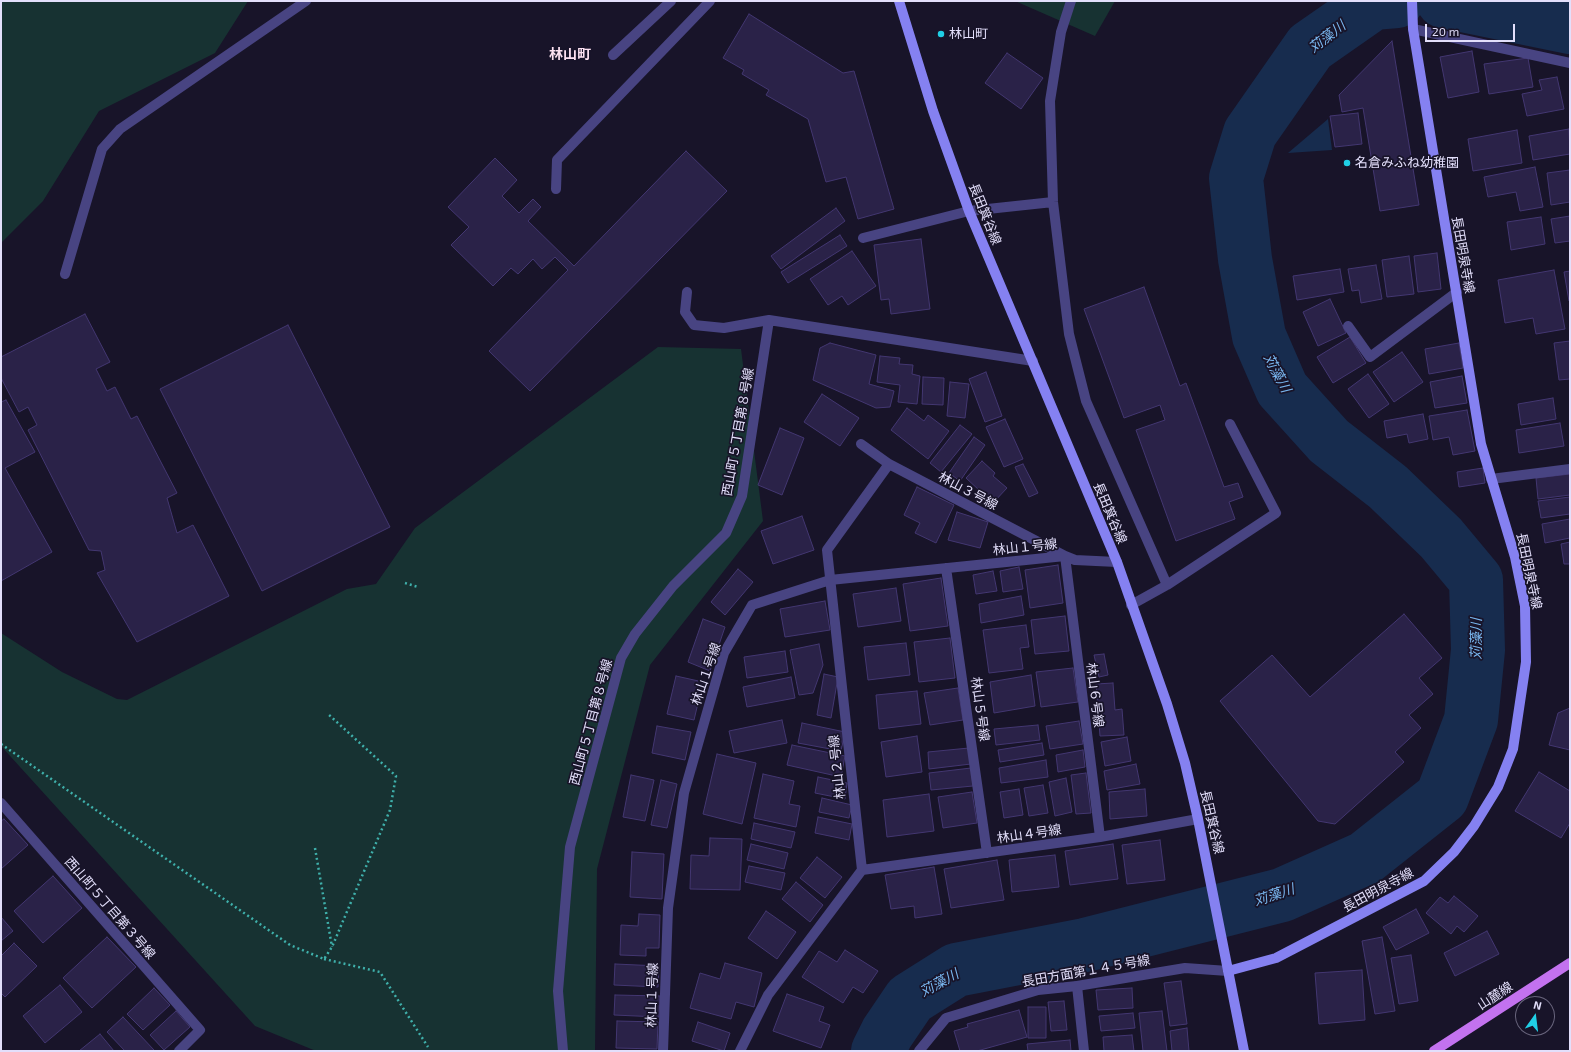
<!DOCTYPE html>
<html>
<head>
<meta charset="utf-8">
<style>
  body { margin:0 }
  #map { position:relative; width:1571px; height:1052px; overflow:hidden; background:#181429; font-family:"Exo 2",sans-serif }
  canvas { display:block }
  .frame { position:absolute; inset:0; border:2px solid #e3dffb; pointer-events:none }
  .north { position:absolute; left:1515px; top:996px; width:40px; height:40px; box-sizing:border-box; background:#181429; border:1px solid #69657d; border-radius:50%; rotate:14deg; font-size:11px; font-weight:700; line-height:16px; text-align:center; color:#e3dffb }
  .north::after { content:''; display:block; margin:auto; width:14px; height:18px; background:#20cfe6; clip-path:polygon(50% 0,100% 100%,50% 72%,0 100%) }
  .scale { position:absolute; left:1425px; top:24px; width:90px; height:18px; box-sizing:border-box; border:2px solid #e3dffb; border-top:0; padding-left:5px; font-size:12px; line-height:14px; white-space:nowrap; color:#e3dffb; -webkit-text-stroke:3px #181429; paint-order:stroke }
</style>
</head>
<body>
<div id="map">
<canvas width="1571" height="1052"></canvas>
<div class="frame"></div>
<div class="north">N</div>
<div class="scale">20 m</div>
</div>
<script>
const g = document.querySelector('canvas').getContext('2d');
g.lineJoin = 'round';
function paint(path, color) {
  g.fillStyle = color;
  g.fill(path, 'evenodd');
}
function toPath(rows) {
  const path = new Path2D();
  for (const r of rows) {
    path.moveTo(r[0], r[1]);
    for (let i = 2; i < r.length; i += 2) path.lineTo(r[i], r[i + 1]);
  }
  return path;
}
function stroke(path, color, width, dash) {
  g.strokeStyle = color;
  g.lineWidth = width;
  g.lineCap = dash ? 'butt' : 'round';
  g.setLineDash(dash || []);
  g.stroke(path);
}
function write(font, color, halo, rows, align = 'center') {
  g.font = font + ' "Exo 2","Noto Sans JP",sans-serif';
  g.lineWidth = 3.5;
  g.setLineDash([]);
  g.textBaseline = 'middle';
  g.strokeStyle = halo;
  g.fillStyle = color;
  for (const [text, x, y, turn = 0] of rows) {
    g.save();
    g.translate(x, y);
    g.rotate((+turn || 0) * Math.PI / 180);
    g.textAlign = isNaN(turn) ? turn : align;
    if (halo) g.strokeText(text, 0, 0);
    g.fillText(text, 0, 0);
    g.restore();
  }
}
const green = toPath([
  [1,1,248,1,215,53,99,111,43,201,1,243],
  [1015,1,1115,1,1095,36],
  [658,347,741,349,763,521,650,665,597,869,595,1051,316,1051,255,1026,1,746,1,633,62,672,117,699,127,700,347,589,376,584,415,528]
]);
const water = toPath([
  [1328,119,1332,150,1288,153]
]);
const river = toPath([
  [1443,1,1570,27],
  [878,1051,887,1033,910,999,956,970,1085,945,1282,895,1365,858,1442,797,1471,720,1478,650,1476,580,1441,538,1388,487,1329,441,1282,389,1259,336,1245,259,1236,178,1250,133,1310,47,1373,3,1397,1]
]);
const building = toPath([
  [749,14,843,73,854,71,894,209,858,219,846,177,826,182,808,119,766,95,769,90,742,74,744,70,723,58,749,14],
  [1392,41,1419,205,1380,211,1363,108,1342,112,1339,95,1392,41],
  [1472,51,1479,92,1448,98,1440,57,1472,51],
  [1007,53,1043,78,1021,109,985,83,1007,53],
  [1528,58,1533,87,1489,94,1484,64,1528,58],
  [1557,77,1564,109,1527,116,1522,94,1542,90,1539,80,1557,77],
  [1358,113,1362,144,1335,147,1330,116,1358,113],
  [1569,129,1570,154,1533,160,1529,136,1569,129],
  [1517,130,1522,163,1473,171,1468,139,1517,130],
  [686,151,727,191,530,391,489,351,568,270,555,257,542,269,533,259,518,274,511,268,493,286,451,245,469,227,448,207,495,158,517,180,502,196,519,213,533,199,541,207,528,221,574,266,686,151],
  [1535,167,1543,207,1520,211,1516,192,1488,197,1484,177,1535,167],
  [1570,170,1570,202,1551,205,1547,173,1570,170],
  [836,208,845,221,781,269,771,256,836,208],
  [1570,216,1570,241,1555,243,1551,219,1570,216],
  [1541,217,1545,244,1511,250,1507,222,1541,217],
  [840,235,847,246,788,283,781,272,840,235],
  [921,239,930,309,891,314,889,299,881,300,874,245,921,239],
  [852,251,876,286,848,305,842,296,828,305,810,279,852,251],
  [1437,253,1441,289,1418,292,1414,256,1437,253],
  [1409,256,1414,294,1387,297,1382,260,1409,256],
  [1376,265,1382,299,1361,303,1359,290,1352,291,1348,269,1376,265],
  [1340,269,1344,292,1297,300,1293,276,1340,269],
  [1554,270,1565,329,1536,334,1533,318,1505,323,1498,280,1554,270],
  [1570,271,1570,301,1569,301,1564,272,1570,271],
  [1144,287,1180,386,1186,383,1224,487,1238,483,1243,497,1229,502,1235,519,1176,541,1136,430,1165,420,1160,405,1124,418,1084,309,1144,287],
  [1330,299,1346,333,1318,346,1303,312,1330,299],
  [85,314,110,362,96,369,107,391,115,387,131,419,137,416,177,493,167,498,177,533,193,525,229,596,137,642,97,573,105,570,101,551,89,550,28,430,37,425,28,407,19,412,1,378,1,357,85,314],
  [288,325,390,527,262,591,160,389,288,325],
  [1350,337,1366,363,1333,383,1317,357,1350,337],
  [1570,341,1570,379,1559,380,1554,343,1570,341],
  [830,343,876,355,869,384,894,391,890,407,876,408,813,380,820,348,830,343],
  [1459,343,1463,368,1429,374,1425,349,1459,343],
  [1402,352,1423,382,1394,402,1373,372,1402,352],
  [880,356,900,358,899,364,913,365,912,374,920,376,917,404,898,402,900,385,877,382,880,356],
  [986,372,1002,416,985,422,969,379,986,372],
  [1368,374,1389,404,1369,418,1348,389,1368,374],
  [1462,376,1467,403,1435,408,1430,382,1462,376],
  [923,377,944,378,943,405,922,404,923,377],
  [950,382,969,384,965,418,947,416,950,382],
  [822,394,859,418,840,446,804,422,822,394],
  [1553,398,1556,419,1521,425,1518,404,1553,398],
  [6,400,35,452,5,468,52,552,1,581,1,402,6,400],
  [907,408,924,421,928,415,949,431,928,459,891,430,907,408],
  [1467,410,1475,451,1453,455,1449,437,1433,440,1429,416,1467,410],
  [1423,414,1428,439,1409,443,1407,434,1387,438,1384,421,1423,414],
  [1005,419,1023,459,1004,467,986,427,1005,419],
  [1560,423,1564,446,1519,453,1516,430,1560,423],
  [960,425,972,434,941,472,930,463,960,425],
  [780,428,804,438,782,495,758,485,780,428],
  [974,437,985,445,960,481,949,473,974,437],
  [982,461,995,473,993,476,1007,488,993,503,966,478,982,461],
  [1023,464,1038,493,1029,497,1015,467,1023,464],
  [1483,468,1485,483,1459,487,1457,472,1483,468],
  [1570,474,1570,495,1538,499,1536,478,1570,474],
  [917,487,954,505,936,543,915,533,920,523,904,515,917,487],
  [1570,497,1570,514,1541,518,1538,501,1570,497],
  [957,512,988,522,980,548,948,540,957,512],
  [802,516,814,550,773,564,761,531,802,516],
  [1570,519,1570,538,1545,543,1542,524,1570,519],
  [1570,542,1570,564,1564,564,1561,544,1570,542],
  [1058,565,1063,603,1030,608,1025,570,1058,565],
  [1019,567,1023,589,1003,592,1000,571,1019,567],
  [738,569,753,582,725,615,711,602,738,569],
  [993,571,997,591,976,594,973,575,993,571],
  [941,578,948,626,910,631,903,584,941,578],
  [896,588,901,621,858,627,853,594,896,588],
  [1021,596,1024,615,981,623,979,604,1021,596],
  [825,601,830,630,785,637,780,609,825,601],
  [1404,614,1442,658,1419,678,1433,694,1409,715,1421,728,1395,752,1404,762,1335,824,1318,821,1220,701,1272,655,1310,697,1404,614],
  [1065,616,1069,651,1035,654,1031,620,1065,616],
  [703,619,725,627,710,671,688,662,703,619],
  [1026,625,1029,647,1020,648,1023,669,989,673,983,630,1026,625],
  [950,638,955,678,919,682,914,642,950,638],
  [906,643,910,675,868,680,864,647,906,643],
  [819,644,823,665,813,693,799,695,790,650,819,644],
  [785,651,788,672,747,678,744,657,785,651],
  [1104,654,1108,675,1099,677,1094,655,1104,654],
  [1073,668,1078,702,1041,707,1036,672,1073,668],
  [824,674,838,677,831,718,817,715,824,674],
  [1031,675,1035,706,994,713,990,682,1031,675],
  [676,676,703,682,694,720,667,714,676,676],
  [791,677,795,698,747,707,743,687,791,677],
  [1113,683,1115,710,1122,709,1124,735,1100,736,1096,684,1113,683],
  [958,688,963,720,930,725,924,693,958,688],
  [917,691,921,724,879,729,876,695,917,691],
  [1570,708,1570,750,1549,745,1558,713,1570,708],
  [782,720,787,743,734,753,729,731,782,720],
  [1079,721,1083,744,1050,749,1046,726,1079,721],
  [802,723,845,732,841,751,798,743,802,723],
  [1038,725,1040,740,996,745,994,729,1038,725],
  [657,726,691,732,685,760,652,753,657,726],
  [917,736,922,772,886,777,881,742,917,736],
  [1127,737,1131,761,1105,766,1101,742,1127,737],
  [1042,743,1044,755,1000,762,998,750,1042,743],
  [792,745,845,756,841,777,787,765,792,745],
  [969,748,971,764,929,769,928,752,969,748],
  [1083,750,1085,767,1058,772,1056,755,1083,750],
  [717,754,756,763,742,824,703,814,717,754],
  [1046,760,1048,777,1001,783,999,768,1046,760],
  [1136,764,1140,784,1107,790,1104,771,1136,764],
  [971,768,973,786,931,790,929,773,971,768],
  [1539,772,1570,791,1570,823,1561,838,1515,811,1539,772],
  [1086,773,1091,813,1076,814,1071,775,1086,773],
  [763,774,794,781,789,804,800,806,796,827,754,818,763,774],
  [631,775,654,780,645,821,623,817,631,775],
  [818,777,847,783,845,799,815,793,818,777],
  [1066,778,1072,812,1055,816,1049,782,1066,778],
  [661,780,677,784,667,828,651,825,661,780],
  [1043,785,1048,813,1029,816,1024,788,1043,785],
  [1019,789,1023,815,1004,818,1000,792,1019,789],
  [1145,789,1147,816,1110,819,1109,792,1145,789],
  [972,792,977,823,943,828,938,797,972,792],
  [929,794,934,831,887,837,883,800,929,794],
  [822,798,852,805,849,818,819,812,822,798],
  [818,817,852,824,849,840,815,833,818,817],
  [4,819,28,845,1,869,1,821,4,819],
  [754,823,795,832,791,848,751,839,754,823],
  [710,838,742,839,740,890,690,889,691,855,709,856,710,838],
  [1160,840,1165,880,1127,884,1122,845,1160,840],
  [751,844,788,853,784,869,747,860,751,844],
  [1113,844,1118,879,1070,885,1065,851,1113,844],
  [632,852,664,854,662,899,630,897,632,852],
  [1055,855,1059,887,1012,892,1009,860,1055,855],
  [817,857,842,877,825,898,800,878,817,857],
  [997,860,1004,900,951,908,944,869,997,860],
  [749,866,785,873,781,890,745,882,749,866],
  [934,867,942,914,915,918,914,906,891,909,885,875,934,867],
  [53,876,82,908,43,943,14,911,53,876],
  [796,882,823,905,810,922,782,899,796,882],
  [1454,896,1478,916,1464,932,1457,926,1451,934,1426,913,1440,897,1448,903,1454,896],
  [1416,909,1429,933,1396,950,1383,927,1416,909],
  [766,911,796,932,777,959,748,938,766,911],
  [639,914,660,915,659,948,646,948,646,956,620,955,621,925,638,926,639,914],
  [1,917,13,931,1,941,1,917],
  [1487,931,1499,954,1455,976,1444,953,1487,931],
  [107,937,136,967,92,1008,63,978,107,937],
  [1382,937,1395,1011,1375,1014,1362,941,1382,937],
  [14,943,37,966,5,997,1,993,1,956,14,943],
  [845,950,878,971,863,993,853,987,843,1003,802,977,819,951,837,962,845,950],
  [1411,955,1418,1001,1399,1004,1391,958,1411,955],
  [725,963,762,973,754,1007,736,1002,731,1019,690,1008,700,973,720,979,725,963],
  [615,964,659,966,658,987,614,985,615,964],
  [1362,970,1365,1020,1319,1024,1315,973,1362,970],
  [1181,981,1187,1024,1170,1026,1164,983,1181,981],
  [60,985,82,1012,45,1043,23,1016,60,985],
  [154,988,170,1005,143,1030,127,1014,154,988],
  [1132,988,1133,1008,1098,1010,1096,990,1132,988],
  [787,994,824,1007,819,1021,830,1025,821,1048,773,1031,787,994],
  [615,995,660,996,659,1017,614,1015,615,995],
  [1064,1001,1067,1030,1051,1031,1048,1002,1064,1001],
  [1028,1007,1046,1007,1046,1038,1028,1038,1028,1007],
  [1019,1010,1027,1037,977,1051,960,1051,954,1031,968,1027,967,1024,1019,1010],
  [176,1011,190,1027,164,1050,150,1035,176,1011],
  [1162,1011,1167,1051,1143,1051,1139,1013,1162,1011],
  [1133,1013,1135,1028,1101,1031,1099,1016,1133,1013],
  [123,1017,154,1050,152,1051,125,1051,107,1032,123,1017],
  [617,1021,658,1022,657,1049,616,1048,617,1021],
  [698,1022,730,1033,724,1051,692,1041,698,1022],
  [1187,1028,1189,1051,1172,1051,1170,1031,1187,1028],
  [100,1034,114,1051,79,1051,100,1034],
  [1132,1035,1134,1051,1104,1051,1103,1037,1132,1035],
  [1070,1040,1071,1051,1028,1051,1027,1044,1070,1040]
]);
const path = toPath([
  [405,583,418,587],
  [1,744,290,945,324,959,332,947,390,810,396,776,328,714],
  [315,848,332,947],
  [324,959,380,972,428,1047]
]);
const lane = toPath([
  [613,55,671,1],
  [556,189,557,160,710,1],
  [863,238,969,211],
  [687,292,685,312,694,325,724,328,769,320,1033,361],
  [1077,986,1084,1051],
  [563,1051,558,991,570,847,621,658,635,634,673,586,726,533,742,496,769,320]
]);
const street = toPath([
  [1071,1,1061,32,1050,101,1053,202,1069,334,1086,401,1167,585],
  [1413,29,1570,63],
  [969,211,1053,202],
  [65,274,102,149,120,129,306,1],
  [1348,326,1370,357,1457,292],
  [861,444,889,464,1065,556,1100,837],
  [1491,479,1570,469],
  [946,568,987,853],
  [1131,605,1167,585,1276,513,1230,424],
  [1,803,200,1030,179,1051],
  [862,870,1100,837,1198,819],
  [663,1051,668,908,684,793,724,653,752,605,830,580,1065,556,1075,560,1117,562],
  [740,1051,768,995,862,870,827,550,889,464],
  [919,1051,946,1018,1038,990,1077,986,1185,968,1228,971]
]);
const secondary = toPath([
  [899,1,933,111,969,211,1117,562,1167,704,1185,763,1198,819,1244,1051],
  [1228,971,1276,958,1424,881,1454,852,1474,826,1498,787,1513,749,1526,662,1525,606,1515,557,1481,444,1413,29,1412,1]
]);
const primary = toPath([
  [1434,1051,1570,963]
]);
const markers = [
  [941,34,4,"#20cfe6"],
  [1347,163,4,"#20cfe6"]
];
const poiNames = [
  ["林山町",949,34],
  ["名倉みふね幼稚園",1355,163]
];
const streetNames = [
  ["長田箕谷線",985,214,68],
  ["長田明泉寺線",1463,255,80],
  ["西山町５丁目第８号線",738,432,-80],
  ["林山３号線",968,491,28],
  ["長田箕谷線",1110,513,67],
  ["林山１号線",1025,547,-6],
  ["長田明泉寺線",1529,571,78],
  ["林山１号線",706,674,-71],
  ["林山６号線",1095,695,83],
  ["林山５号線",980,709,82],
  ["西山町５丁目第８号線",591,722,-75],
  ["林山２号線",837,767,-96],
  ["長田箕谷線",1212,822,77],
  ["林山４号線",1029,834,-8],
  ["長田明泉寺線",1378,890,-28],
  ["西山町５丁目第３号線",110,908,49],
  ["長田方面第１４５号線",1086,971,-10],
  ["林山１号線",652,995,-88],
  ["山麓線",1495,996,-33]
];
const waterNames = [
  ["苅藻川",1327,37,-38],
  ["苅藻川",1277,373,62],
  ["苅藻川",1476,639,-90],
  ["苅藻川",1274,895,-18],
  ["苅藻川",939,983,-29]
];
const neighbourhoodNames = [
  ["林山町",570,54]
];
paint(green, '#173232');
paint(water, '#172c4e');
stroke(river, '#172c4e', 54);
paint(building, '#2a2248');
stroke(building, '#433771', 1);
stroke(path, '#3fb0ab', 2.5, [2, 3]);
stroke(lane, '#484482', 10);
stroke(street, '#484482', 10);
stroke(secondary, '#8581f1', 10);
stroke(primary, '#c372ef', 10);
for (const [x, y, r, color] of markers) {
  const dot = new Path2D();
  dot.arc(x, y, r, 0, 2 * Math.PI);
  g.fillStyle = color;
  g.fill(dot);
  stroke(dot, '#181429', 1.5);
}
write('13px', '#e3dffb', '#181429', poiNames, 'left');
write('13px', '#e3dffb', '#181429', streetNames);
write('italic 14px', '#79b7f0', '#181429', waterNames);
write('bold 14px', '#fce1f1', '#181429', neighbourhoodNames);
</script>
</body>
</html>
